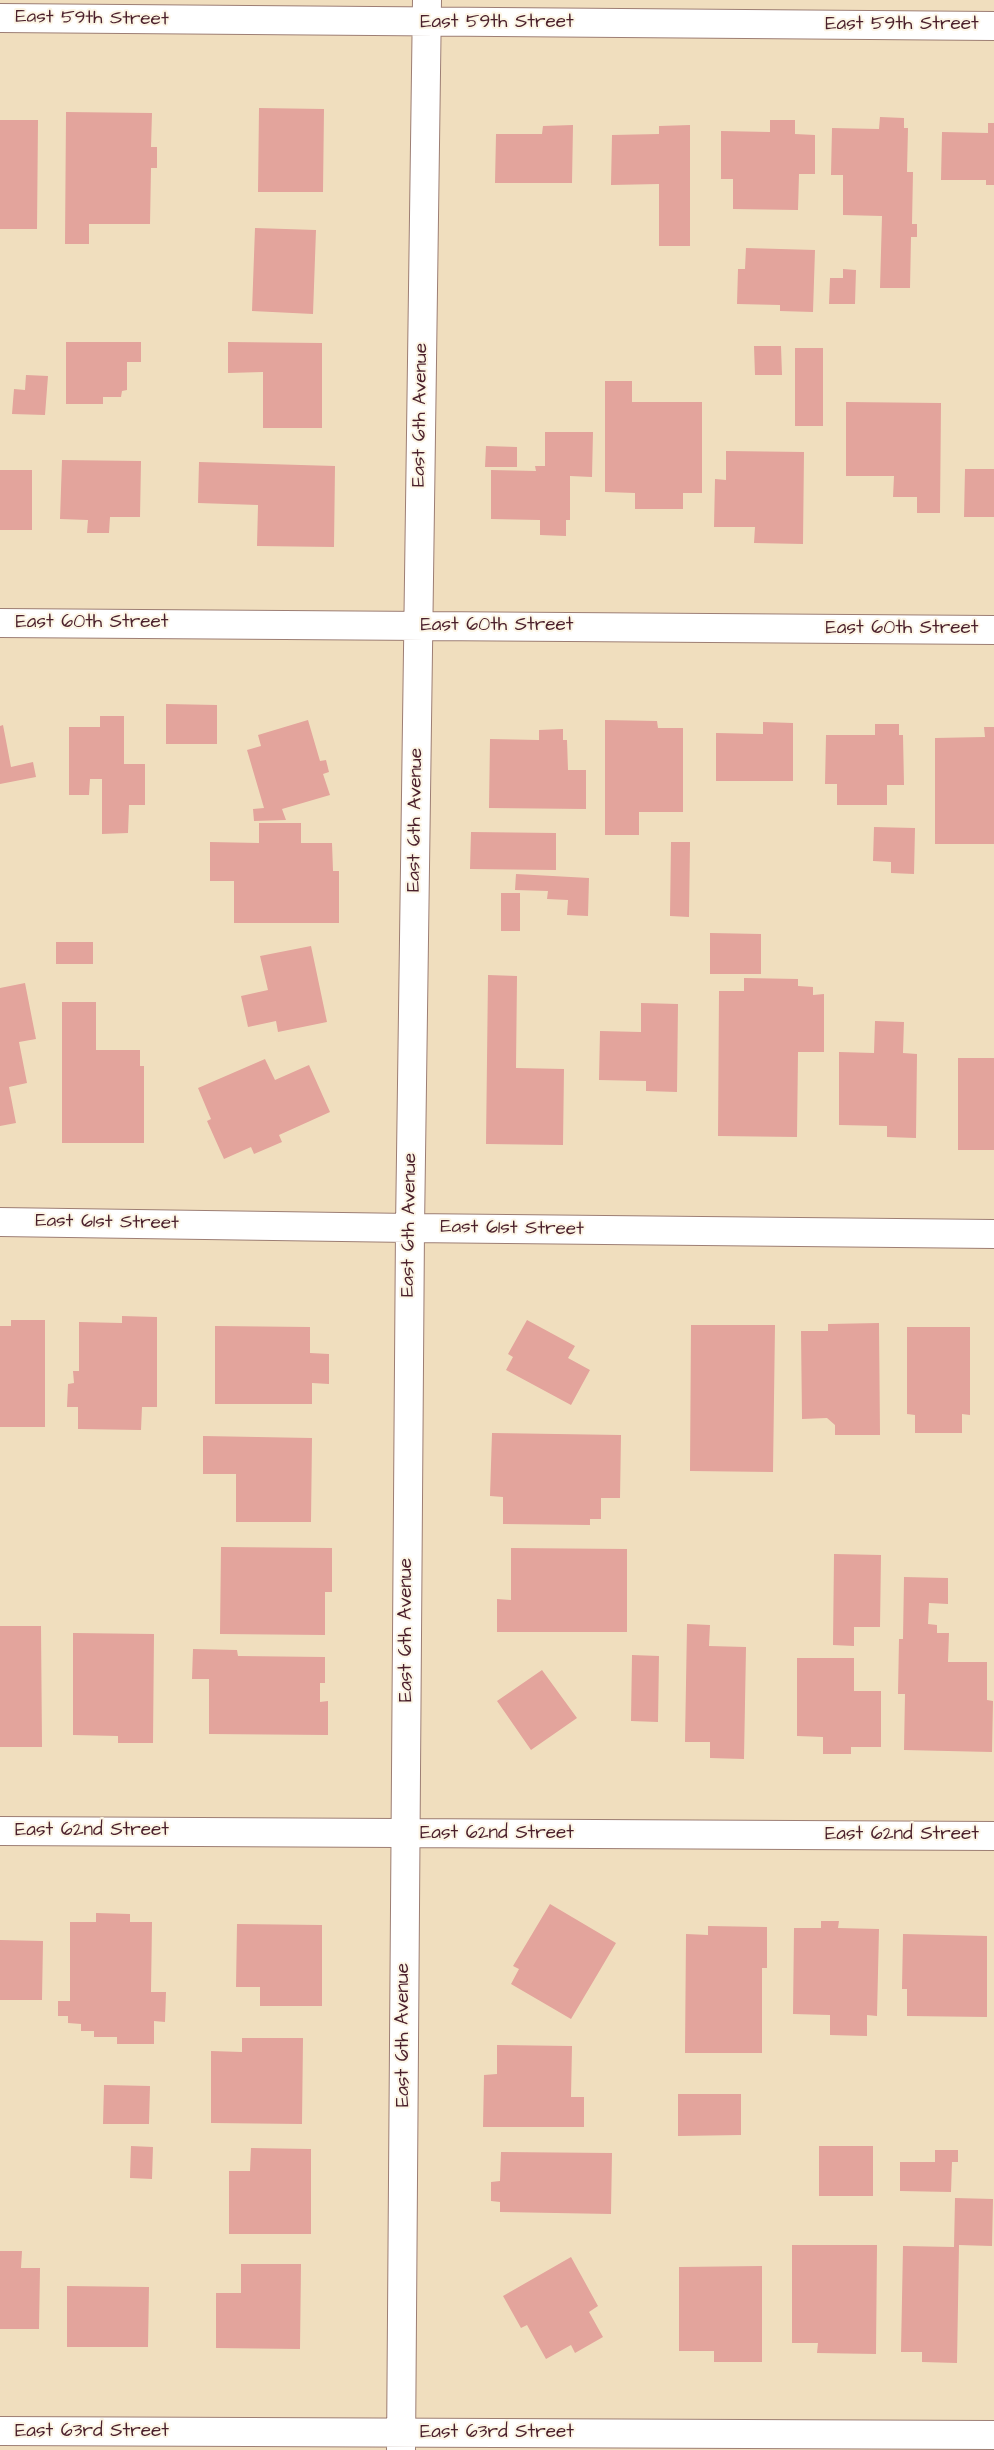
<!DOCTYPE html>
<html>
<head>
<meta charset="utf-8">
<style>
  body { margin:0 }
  canvas { display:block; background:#f0debe }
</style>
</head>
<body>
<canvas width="994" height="2450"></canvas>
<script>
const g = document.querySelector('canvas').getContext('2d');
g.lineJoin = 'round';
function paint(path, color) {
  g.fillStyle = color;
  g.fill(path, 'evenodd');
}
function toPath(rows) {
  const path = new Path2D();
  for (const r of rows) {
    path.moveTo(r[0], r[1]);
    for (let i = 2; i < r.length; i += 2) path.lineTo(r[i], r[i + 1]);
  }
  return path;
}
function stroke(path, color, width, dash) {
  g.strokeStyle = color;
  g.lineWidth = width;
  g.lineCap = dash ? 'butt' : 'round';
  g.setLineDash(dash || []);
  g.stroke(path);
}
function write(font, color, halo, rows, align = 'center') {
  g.font = font + ' "Architects Daughter",sans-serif';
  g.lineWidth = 4;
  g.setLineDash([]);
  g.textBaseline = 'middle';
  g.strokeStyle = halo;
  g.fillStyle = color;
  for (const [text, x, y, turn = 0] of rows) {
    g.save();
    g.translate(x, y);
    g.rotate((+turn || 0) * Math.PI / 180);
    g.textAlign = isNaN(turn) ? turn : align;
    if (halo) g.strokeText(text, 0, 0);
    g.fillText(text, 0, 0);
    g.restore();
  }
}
const building = toPath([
  [259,108,324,109,323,192,258,192],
  [66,112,152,113,151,147,157,147,157,168,151,168,150,224,89,224,89,244,65,244],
  [880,117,904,118,904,128,908,128,907,172,913,172,912,224,917,224,917,237,911,237,910,288,880,288,882,216,843,215,843,175,831,175,832,128,879,129],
  [0,120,38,120,37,229,0,229],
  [770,120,795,120,795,134,815,135,815,174,799,174,798,210,733,209,733,179,721,179,721,131,770,132],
  [988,123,994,123,994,185,986,185,986,180,941,180,942,132,988,133],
  [573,125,572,183,495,183,496,134,542,134,543,126],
  [690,125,690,246,659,246,659,184,611,185,612,135,659,134,659,126],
  [255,228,316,230,313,314,252,311],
  [746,248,815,250,813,312,780,311,780,305,737,304,738,269,745,269],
  [843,269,856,270,855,304,829,304,830,278,843,278],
  [66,342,141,342,141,362,127,362,127,390,122,391,121,397,103,397,103,404,66,404],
  [228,342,322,343,322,428,263,428,263,372,228,373],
  [754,346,781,346,782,375,755,375],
  [795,348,823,348,823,426,795,426],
  [26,375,48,376,45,415,12,414,14,389,25,390],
  [605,381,632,381,632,402,702,402,702,493,683,493,683,509,635,509,635,493,605,492],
  [846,402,941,403,940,513,917,513,917,497,893,497,894,476,846,476],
  [545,432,593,432,592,477,570,476,570,520,566,520,566,536,540,535,540,520,491,519,491,470,536,471,535,466,545,466],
  [486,446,517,447,517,467,485,467],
  [726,451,804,452,803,544,754,543,755,527,714,527,715,479,726,480],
  [62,460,141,461,140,517,110,517,109,533,87,533,88,520,60,519],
  [199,462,335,466,334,547,257,546,258,505,198,503],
  [965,469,994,469,994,517,964,517],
  [0,470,32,470,32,530,0,530],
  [166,704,217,705,217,744,166,744],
  [100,716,124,716,124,764,145,764,145,805,129,805,128,833,102,834,102,779,90,779,89,795,69,795,69,727,100,727],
  [308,720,320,761,326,760,329,772,323,774,330,795,282,809,286,820,254,821,253,809,264,808,247,750,261,746,258,735],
  [605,720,657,721,658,728,683,728,683,812,639,812,639,835,605,835],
  [763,722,793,723,793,781,716,781,716,733,763,734],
  [875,724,899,724,899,735,903,735,904,785,887,785,887,805,837,805,837,784,825,784,826,735,875,735],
  [3,725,11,767,33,762,36,777,0,784,0,726],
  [984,727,994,727,994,844,935,844,935,738,985,737],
  [563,729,563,740,567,740,568,770,586,770,586,809,489,808,490,739,539,740,539,730],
  [259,823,301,823,301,843,332,843,333,871,339,871,339,923,234,923,234,881,210,881,210,842,259,843],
  [874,827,915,828,914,874,891,873,891,862,873,861],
  [471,832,556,833,556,870,470,869],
  [671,842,690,842,689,917,670,916],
  [516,874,589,878,588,916,567,915,568,900,547,899,548,891,515,890],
  [501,893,520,893,520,931,501,931],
  [710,933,761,934,761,974,710,974],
  [56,942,93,942,93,964,56,964],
  [311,946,327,1022,278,1032,276,1021,248,1027,241,996,268,990,260,956],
  [488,975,517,976,516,1068,564,1069,563,1145,486,1144],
  [744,978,798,979,798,986,813,987,813,995,824,994,824,1052,798,1052,797,1137,718,1136,719,991,744,991],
  [25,983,36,1039,19,1042,27,1083,9,1087,16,1123,0,1126,0,988],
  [62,1002,96,1002,96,1050,140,1050,140,1066,144,1066,144,1143,62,1143],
  [641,1003,678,1004,677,1092,646,1091,646,1081,599,1080,600,1031,641,1032],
  [875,1021,904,1022,903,1053,917,1054,916,1138,887,1137,887,1126,839,1125,839,1052,874,1053],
  [958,1058,994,1058,994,1150,958,1150],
  [265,1059,275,1080,309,1065,330,1112,279,1135,282,1142,254,1154,251,1147,224,1159,207,1121,211,1119,198,1088],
  [122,1316,157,1317,157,1407,142,1407,141,1430,78,1429,78,1407,67,1407,68,1384,74,1383,73,1371,79,1371,79,1322,122,1323],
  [11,1320,45,1320,45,1427,0,1427,0,1326,11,1326],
  [527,1320,575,1346,568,1358,590,1370,571,1405,506,1370,513,1357,508,1354],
  [879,1323,880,1435,835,1435,835,1425,827,1418,802,1419,801,1331,828,1331,828,1324],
  [691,1325,775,1325,773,1472,690,1471],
  [215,1326,310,1327,310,1353,329,1354,329,1384,312,1383,312,1404,215,1404],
  [907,1327,970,1327,970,1415,962,1414,962,1433,915,1433,915,1415,907,1414],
  [492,1433,621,1435,620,1498,601,1498,601,1519,590,1519,590,1525,503,1524,503,1497,490,1496],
  [203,1436,312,1438,311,1522,236,1522,236,1474,203,1474],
  [221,1547,332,1548,332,1592,325,1592,325,1635,220,1634],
  [511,1548,627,1549,627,1632,497,1632,497,1599,511,1600],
  [834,1554,881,1555,880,1627,854,1627,854,1646,833,1645],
  [904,1577,948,1578,948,1604,929,1603,928,1624,937,1625,937,1633,949,1633,948,1662,987,1662,987,1700,993,1701,992,1752,904,1750,905,1694,898,1694,899,1639,903,1639],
  [687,1624,710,1625,709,1646,746,1647,744,1759,710,1758,710,1742,685,1742],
  [0,1626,41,1626,42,1747,0,1747],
  [73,1633,154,1634,153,1743,118,1743,118,1736,73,1735],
  [193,1649,237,1650,238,1656,325,1657,325,1683,320,1683,320,1702,328,1701,328,1735,209,1734,209,1679,192,1679],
  [632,1655,659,1656,658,1722,631,1721],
  [797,1658,854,1658,854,1691,881,1691,881,1747,851,1747,851,1754,823,1754,823,1737,797,1736],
  [542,1670,577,1718,531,1750,497,1701],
  [550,1904,616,1943,571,2019,511,1984,519,1969,513,1966],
  [96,1913,130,1914,130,1922,152,1922,151,1992,166,1992,165,2022,154,2021,154,2044,117,2044,117,2037,94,2037,94,2031,81,2031,81,2024,68,2023,68,2016,58,2016,58,2001,70,2001,70,1922,96,1922],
  [821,1921,839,1921,838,1928,879,1929,877,2016,867,2015,867,2036,830,2035,830,2015,793,2014,794,1928,821,1928],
  [237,1924,322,1925,322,2006,260,2006,260,1987,236,1987],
  [708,1926,767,1927,767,1968,762,1968,762,2053,685,2053,686,1934,708,1935],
  [903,1934,987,1936,987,2017,907,2016,907,1989,902,1989],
  [0,1940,43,1941,42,2000,0,2000],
  [242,2038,303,2038,302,2124,211,2123,211,2051,242,2052],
  [497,2045,572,2046,571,2097,584,2097,584,2127,483,2127,484,2075,497,2074],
  [104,2085,150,2086,149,2124,103,2124],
  [678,2094,741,2094,741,2135,678,2136],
  [131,2146,153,2147,152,2179,130,2178],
  [819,2146,873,2146,873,2196,819,2196],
  [251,2148,311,2149,311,2234,229,2234,229,2171,250,2171],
  [935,2150,958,2150,958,2162,952,2162,951,2192,900,2191,900,2162,935,2162],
  [501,2152,612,2153,611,2214,500,2212,500,2202,491,2201,491,2182,500,2181],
  [955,2198,993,2199,992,2246,959,2245,957,2363,922,2362,922,2352,901,2352,903,2246,954,2247],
  [792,2245,877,2245,876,2354,817,2353,818,2343,792,2343],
  [0,2251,22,2251,21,2268,40,2268,39,2329,0,2329],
  [571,2257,598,2306,589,2312,603,2337,575,2353,571,2345,546,2359,527,2325,521,2328,503,2296],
  [241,2264,301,2264,300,2349,216,2348,216,2293,241,2293],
  [762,2266,762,2362,714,2362,714,2351,679,2351,679,2267],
  [67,2286,149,2287,148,2347,67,2347]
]);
const minor = toPath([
  [0,18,994,26],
  [0,623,994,630],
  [0,1222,410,1228,994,1234],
  [0,1831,994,1836],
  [0,2431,994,2435],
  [401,2450,410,1228,427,0]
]);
const streetNames = [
  ["East 59th Street",92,19,1],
  ["East 59th Street",497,23],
  ["East 59th Street",902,25],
  ["East 6th Avenue",421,415,-89],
  ["East 60th Street",92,623],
  ["East 60th Street",497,626],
  ["East 60th Street",902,629],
  ["East 6th Avenue",416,820,-89],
  ["East 61st Street",107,1223,1],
  ["East 6th Avenue",410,1225,-89],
  ["East 61st Street",512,1229,1],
  ["East 6th Avenue",407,1630,-90],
  ["East 62nd Street",92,1831],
  ["East 62nd Street",497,1834],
  ["East 62nd Street",902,1835],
  ["East 6th Avenue",404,2035,-90],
  ["East 63rd Street",92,2432],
  ["East 63rd Street",497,2433]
];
paint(building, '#e3a49c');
stroke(minor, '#9d7e74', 30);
stroke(minor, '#fff', 28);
write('19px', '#4a1f2b', '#fcf5e5', streetNames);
</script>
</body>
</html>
